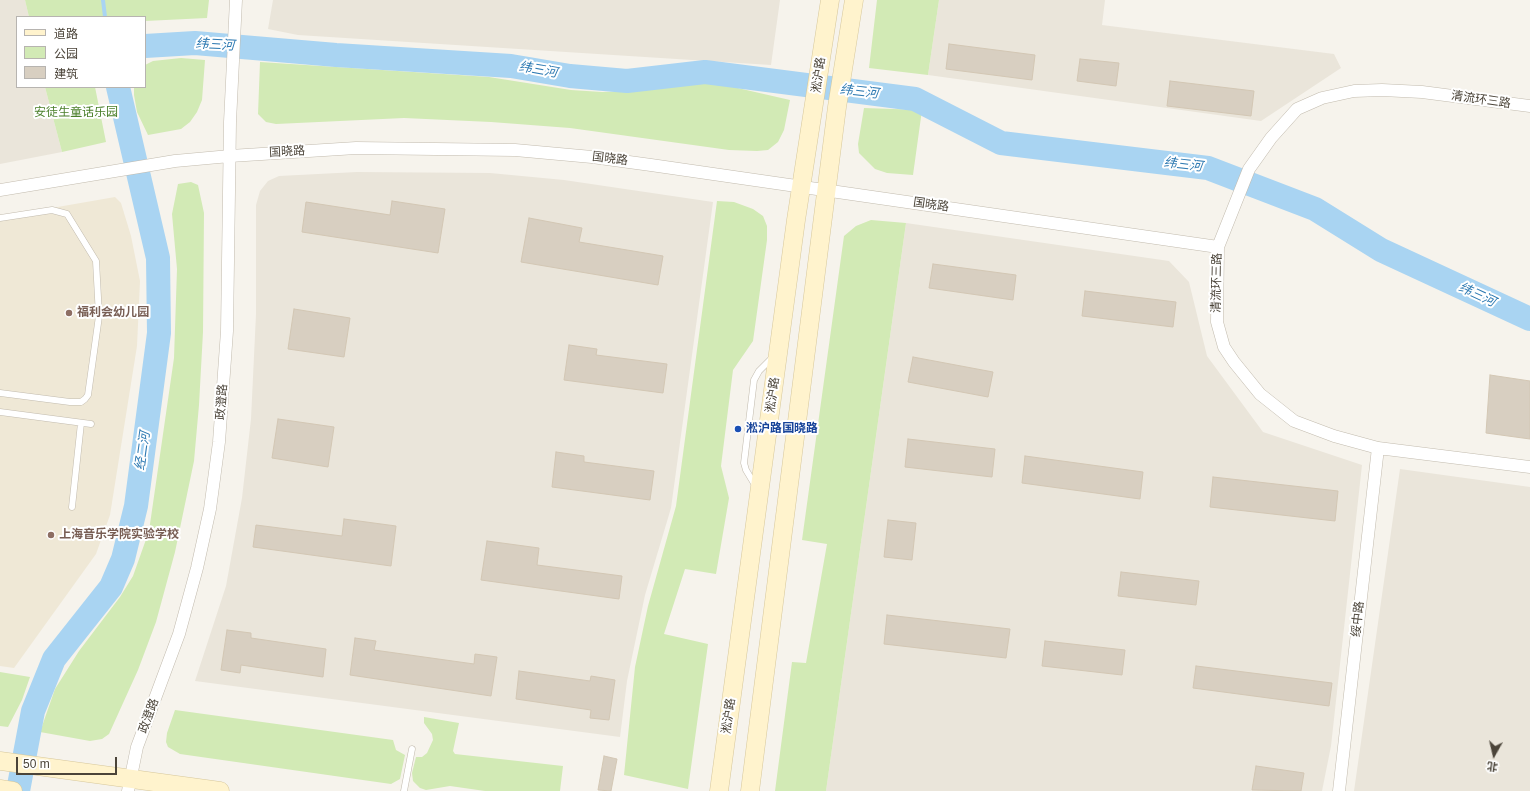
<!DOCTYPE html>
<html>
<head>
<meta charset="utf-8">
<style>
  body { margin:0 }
  #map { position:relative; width:1530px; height:791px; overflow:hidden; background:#f6f3ec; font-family:Arial,"Noto Sans SC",sans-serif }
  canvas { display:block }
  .legend { position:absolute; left:16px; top:16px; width:130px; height:72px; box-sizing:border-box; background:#fff; border:1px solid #b7b4b0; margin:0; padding:5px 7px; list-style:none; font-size:12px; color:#4b4439 }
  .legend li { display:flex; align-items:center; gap:8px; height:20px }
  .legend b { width:20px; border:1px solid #b7b4b0 }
  .north { position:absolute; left:1474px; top:735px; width:40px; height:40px; -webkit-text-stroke:3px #fff; paint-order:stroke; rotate:188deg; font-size:11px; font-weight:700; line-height:16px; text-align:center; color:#4b4439 }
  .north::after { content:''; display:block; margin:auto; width:14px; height:18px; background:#4b4439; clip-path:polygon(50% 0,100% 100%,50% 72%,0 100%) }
  .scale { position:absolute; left:16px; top:757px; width:101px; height:18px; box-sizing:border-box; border:2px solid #4b4439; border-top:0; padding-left:5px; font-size:12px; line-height:14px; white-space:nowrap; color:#4b4439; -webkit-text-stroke:3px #fff; paint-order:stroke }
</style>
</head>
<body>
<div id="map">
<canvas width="1530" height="791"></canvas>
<ul class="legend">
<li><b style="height:5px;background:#fff3cd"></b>道路</li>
<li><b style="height:11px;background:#d2eab5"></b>公园</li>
<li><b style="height:11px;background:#d8cfc1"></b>建筑</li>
</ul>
<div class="north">北</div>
<div class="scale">50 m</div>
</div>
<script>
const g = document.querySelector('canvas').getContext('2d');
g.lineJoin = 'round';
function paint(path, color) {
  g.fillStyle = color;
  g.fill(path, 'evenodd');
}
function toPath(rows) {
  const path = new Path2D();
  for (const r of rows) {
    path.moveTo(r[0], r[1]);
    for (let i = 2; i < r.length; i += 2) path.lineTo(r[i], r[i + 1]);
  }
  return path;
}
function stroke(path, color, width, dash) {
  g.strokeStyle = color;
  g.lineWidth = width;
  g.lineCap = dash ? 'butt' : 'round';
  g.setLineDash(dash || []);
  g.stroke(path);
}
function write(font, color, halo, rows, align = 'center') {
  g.font = font + ' Arial,"Noto Sans SC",sans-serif';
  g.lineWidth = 4;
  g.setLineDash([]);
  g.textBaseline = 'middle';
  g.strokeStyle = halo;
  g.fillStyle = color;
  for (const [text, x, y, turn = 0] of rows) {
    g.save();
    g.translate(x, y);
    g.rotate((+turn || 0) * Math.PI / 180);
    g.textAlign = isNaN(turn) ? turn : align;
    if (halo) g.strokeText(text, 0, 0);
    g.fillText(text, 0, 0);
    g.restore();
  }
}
const residential = toPath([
  [0,0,25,0,29,17,17,17,17,87,45,87,62,152,0,164],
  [273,0,780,0,771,65,298,35,268,29],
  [939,0,1105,0,1102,25,1334,54,1341,68,1261,121,928,75],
  [357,172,490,173,564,180,713,202,671,508,645,595,627,681,620,737,195,681,226,586,242,498,251,419,256,314,256,205,260,191,268,181,279,176],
  [906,223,1169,261,1189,282,1207,356,1263,432,1362,465,1331,746,1322,791,826,791],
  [1400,469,1530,487,1530,791,1354,791]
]);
const education = toPath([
  [115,197,121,203,131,236,140,281,137,346,110,515,96,554,14,668,0,666,0,217]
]);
const green = toPath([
  [25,0,209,0,207,18,145,21,145,17,29,17],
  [877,0,939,0,928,75,869,68],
  [181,58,205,60,202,100,197,112,190,122,181,129,148,135,137,112,134,95,134,87,145,87,145,65,153,61],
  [260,62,489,77,571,90,602,92,638,91,707,81,790,100,784,130,778,142,768,150,757,151,729,150,570,128,491,122,404,118,276,124,266,122,258,114],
  [45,87,95,87,106,142,62,152],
  [864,108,922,110,913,175,887,173,875,169,859,153,858,144],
  [191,182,198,185,204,213,203,332,199,405,194,461,175,552,156,622,138,670,109,734,102,739,90,741,40,732,55,689,79,651,120,597,133,576,149,531,174,358,177,269,172,214,178,184],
  [717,201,734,202,753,209,763,216,767,226,767,240,753,341,733,370,721,466,729,498,716,574,685,569,664,634,708,644,688,789,624,775,635,667,648,606,676,506],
  [871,220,906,223,826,791,775,791,792,662,806,663,827,544,802,540,844,236,856,226],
  [0,672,30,677,22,700,8,727,0,726],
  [175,710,393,740,396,750,405,755,400,779,391,784,180,754,168,747,166,742,167,733],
  [424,717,459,723,453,751,455,754,563,766,560,791,485,791,450,786,426,790,420,788,413,781,412,773,416,757,422,757,427,753,433,740,432,734,424,723]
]);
const stream = toPath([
  [103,0,105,17]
]);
const river = toPath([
  [145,46,195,43,336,55,511,66,570,76,627,81,705,72,915,99,1001,143,1208,168,1315,209,1381,250,1530,319],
  [18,791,33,711,54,659,111,587,123,559,136,506,159,333,158,258,118,87]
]);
const building = toPath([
  [949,44,1035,55,1032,80,946,69,949,44],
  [1080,59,1119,63,1116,86,1077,81,1080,59],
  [1170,81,1254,91,1251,116,1167,106,1170,81],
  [392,201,445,209,438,253,302,232,306,202,390,215,392,201],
  [529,218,582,228,579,242,663,256,658,285,521,262,529,218],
  [933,264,1016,275,1013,300,929,288,933,264],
  [1085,291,1176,302,1173,327,1082,316,1085,291],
  [294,309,350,318,344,357,288,349,294,309],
  [569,345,597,349,596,355,667,364,663,393,564,380,569,345],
  [913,357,993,372,988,397,908,382,913,357],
  [1490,375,1530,381,1530,439,1486,433,1490,375],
  [278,419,334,427,328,467,272,458,278,419],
  [908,439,995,449,992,477,905,467,908,439],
  [556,452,584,456,584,462,654,471,650,500,552,487,556,452],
  [1025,456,1143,472,1140,499,1022,483,1025,456],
  [1213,477,1338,491,1335,521,1210,507,1213,477],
  [344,519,396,526,391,566,253,547,256,525,342,536,344,519],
  [888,520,916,523,912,560,884,557,888,520],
  [487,541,539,548,537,565,622,576,619,599,481,580,487,541],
  [1121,572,1199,581,1196,605,1118,596,1121,572],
  [887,615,1010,629,1006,658,884,644,887,615],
  [227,630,251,633,251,638,326,649,323,677,241,665,240,673,221,670,227,630],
  [355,638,376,641,374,650,474,664,475,654,497,657,491,696,350,675,355,638],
  [1045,641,1125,650,1122,675,1042,666,1045,641],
  [1196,666,1332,683,1329,706,1193,688,1196,666],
  [519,671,590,681,591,676,615,680,609,720,590,718,591,710,516,699,519,671],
  [604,756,617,759,611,791,598,790,604,756],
  [1256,766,1304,773,1301,791,1252,790,1256,766]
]);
const lane = toPath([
  [0,218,52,210,67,214,96,261,99,316,88,395,85,399,81,402,70,402,0,393],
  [0,412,91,424],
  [755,485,746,470,744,463,754,380,759,371,773,357],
  [72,507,81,423],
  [404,791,412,749]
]);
const street = toPath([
  [1530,106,1422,92,1382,90,1354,91,1322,98,1297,109,1271,138,1249,169,1218,247,1217,322,1224,347,1234,362,1260,394,1294,421,1334,436,1378,448,1530,467],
  [0,190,175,161,230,156,356,148,515,150,592,157,651,165,1218,247],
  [128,791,137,747,179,634,197,568,210,509,219,442,227,331,230,122,236,0],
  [1339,791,1378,448]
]);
const secondary = toPath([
  [0,761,220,791],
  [0,789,13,791],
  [719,791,796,220,830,0],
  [750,791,837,107,854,0]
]);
const markers = [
  [69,313,4,"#8d6e63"],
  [738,429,4,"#1a4fb4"],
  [51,535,4,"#8d6e63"]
];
const streetNames = [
  ["淞沪路",819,75,-82],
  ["清流环三路",1481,100,8],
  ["国晓路",287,152,-3],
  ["国晓路",610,159,7],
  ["国晓路",931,205,8],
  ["清流环三路",1217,283,-89],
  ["淞沪路",773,395,-82],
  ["政澄路",222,402,-86],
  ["绥中路",1358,619,-84],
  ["政澄路",149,716,-70],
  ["淞沪路",729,716,-82]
];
const parkNames = [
  ["安徒生童话乐园",76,113]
];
const educationNames = [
  ["福利会幼儿园",77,313],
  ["上海音乐学院实验学校",59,535]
];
const transitNames = [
  ["淞沪路国晓路",746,429]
];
const waterNames = [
  ["纬三河",215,45,3],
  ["纬三河",538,70,10],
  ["纬三河",859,92,7],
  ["纬三河",1183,165,7],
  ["纬三河",1477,295,25],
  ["经二河",143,451,-82]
];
paint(residential, '#eae5da');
paint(education, '#efe8d6');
paint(green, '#d2eab5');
stroke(stream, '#a9d4f2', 4);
stroke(river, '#a9d4f2', 24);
paint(building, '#d8cfc1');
stroke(building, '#d3c7b4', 1);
stroke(lane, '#c2bbae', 7);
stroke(street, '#c2bbae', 13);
stroke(secondary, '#d6c79b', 19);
stroke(lane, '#fff', 6);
stroke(street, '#fff', 12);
stroke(secondary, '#fff3cd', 18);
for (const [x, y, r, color] of markers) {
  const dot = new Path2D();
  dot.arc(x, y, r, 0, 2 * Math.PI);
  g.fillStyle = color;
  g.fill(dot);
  stroke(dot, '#fff', 1.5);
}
write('12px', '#4b4439', '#fff', streetNames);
write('12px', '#4a7f2a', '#fff', parkNames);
write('bold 12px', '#785e54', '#fff', educationNames, 'left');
write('bold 12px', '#164399', '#fff', transitNames, 'left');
write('italic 13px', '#2e7ab2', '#fff', waterNames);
</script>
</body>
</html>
